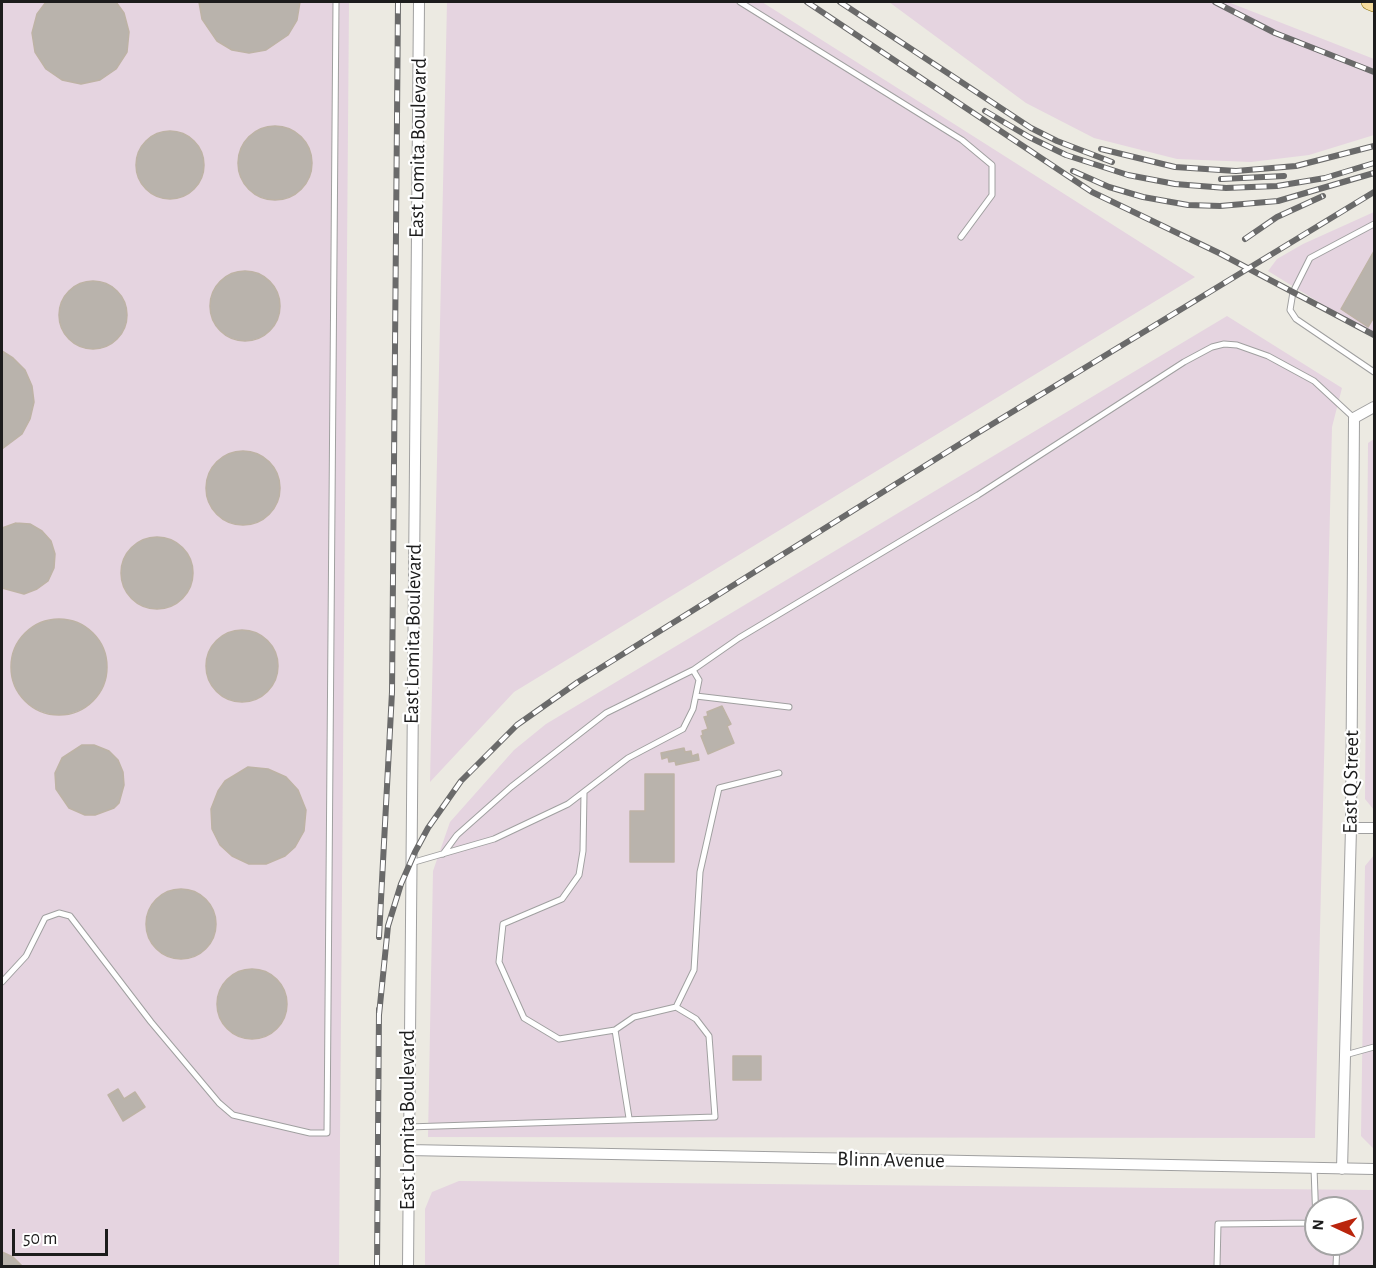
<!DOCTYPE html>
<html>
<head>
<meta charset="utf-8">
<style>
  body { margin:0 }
  #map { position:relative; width:1376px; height:1268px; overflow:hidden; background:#eceae2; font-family:"Alegreya Sans",sans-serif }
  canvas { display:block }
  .frame { position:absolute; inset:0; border:3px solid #1c1c1c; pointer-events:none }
  .north { position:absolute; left:1304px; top:1196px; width:60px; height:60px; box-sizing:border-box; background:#fff; border:2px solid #a4a4a4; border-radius:50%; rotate:274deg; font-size:16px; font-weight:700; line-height:24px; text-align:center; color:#1c1c1c }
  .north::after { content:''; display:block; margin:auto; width:21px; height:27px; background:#ba250d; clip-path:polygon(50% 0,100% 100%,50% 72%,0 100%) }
  .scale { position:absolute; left:12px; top:1229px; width:96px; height:27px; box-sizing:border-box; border:3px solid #1c1c1c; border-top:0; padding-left:8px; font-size:18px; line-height:21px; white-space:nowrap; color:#1c1c1c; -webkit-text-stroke:4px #fff; paint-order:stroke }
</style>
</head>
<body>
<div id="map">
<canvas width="1376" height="1268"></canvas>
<div class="frame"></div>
<div class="north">N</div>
<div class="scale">50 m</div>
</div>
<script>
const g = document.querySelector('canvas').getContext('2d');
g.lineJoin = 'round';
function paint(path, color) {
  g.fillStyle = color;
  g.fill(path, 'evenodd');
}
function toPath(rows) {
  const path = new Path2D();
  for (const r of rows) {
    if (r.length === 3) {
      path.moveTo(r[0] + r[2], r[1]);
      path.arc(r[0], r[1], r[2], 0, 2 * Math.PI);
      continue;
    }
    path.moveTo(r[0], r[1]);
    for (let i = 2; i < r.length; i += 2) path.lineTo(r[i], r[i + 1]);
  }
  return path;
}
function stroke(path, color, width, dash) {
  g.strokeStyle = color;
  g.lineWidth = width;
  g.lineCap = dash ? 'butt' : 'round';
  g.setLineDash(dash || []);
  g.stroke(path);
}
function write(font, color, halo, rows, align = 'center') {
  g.font = font + ' "Alegreya Sans",sans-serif';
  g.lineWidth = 4.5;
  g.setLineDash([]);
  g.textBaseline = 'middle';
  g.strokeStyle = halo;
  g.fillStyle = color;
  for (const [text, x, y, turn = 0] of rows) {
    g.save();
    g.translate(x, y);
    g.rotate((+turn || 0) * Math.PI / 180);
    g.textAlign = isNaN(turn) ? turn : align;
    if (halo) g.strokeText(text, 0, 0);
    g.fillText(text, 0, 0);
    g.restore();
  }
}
const industrial = toPath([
  [2,2,349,2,339,1266,2,1266],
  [447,2,762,2,1195,277,514,692,430,782],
  [889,2,1228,2,1374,59,1374,135,1309,155,1251,162,1177,159,1094,138,1026,103],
  [1374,212,1374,336,1268,271,1277,259,1303,244],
  [1227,316,1342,388,1332,427,1315,1138,428,1137,433,871,450,822,514,750,546,724],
  [1374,439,1374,810,1365,799,1368,443],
  [1374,855,1374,1149,1361,1136,1365,866],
  [459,1181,1374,1190,1374,1266,425,1266,425,1209,432,1192],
  [1316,1208,1352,1208,1352,1244,1316,1244]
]);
const building = toPath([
  [46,2,116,2,124,13,129,32,127,52,116,69,100,80,81,84,62,80,46,69,35,52,32,33,37,14,46,2],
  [199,2,300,2,297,20,288,35,266,50,249,53,232,50,217,41,202,19,199,2],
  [275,163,37],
  [170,165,34],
  [1374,251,1374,317,1368,327,1341,309,1374,251],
  [245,306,35],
  [93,315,34],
  [2,351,13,358,25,370,32,386,34,402,30,419,22,434,2,449,2,351],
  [243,488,37],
  [16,523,30,524,42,531,51,541,55,554,54,568,48,581,37,589,24,594,2,588,2,528,16,523],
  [157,573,36],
  [59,667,48],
  [242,666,36],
  [722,706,731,724,727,726,734,743,708,754,701,736,703,735,702,731,708,729,704,717,708,716,707,712,722,706],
  [82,745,94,745,109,751,118,760,123,772,124,785,119,803,114,808,95,815,85,815,69,808,56,789,55,773,62,758,82,745],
  [684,748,685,752,691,751,692,756,698,754,699,760,676,765,675,761,669,762,668,757,662,759,661,753,684,748],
  [248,767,268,769,286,777,298,790,306,810,304,831,295,847,285,856,266,864,249,864,232,856,220,845,212,829,211,809,218,791,225,781,248,767],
  [645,774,674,774,674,862,630,862,630,811,645,811,645,774],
  [181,924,35],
  [252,1004,35],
  [733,1056,761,1056,761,1080,733,1080,733,1056],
  [118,1089,124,1099,135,1092,145,1107,123,1121,108,1095,118,1089],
  [2,1252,13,1257,22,1266,2,1266,2,1252]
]);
const service = toPath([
  [740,2,962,140,992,165,992,195,961,237],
  [1374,224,1310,258,1293,292,1290,310,1296,319,1374,372],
  [693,670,739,638,978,495,1184,362,1212,347,1224,344,1237,345,1268,356,1314,381,1354,418],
  [696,696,789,707],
  [584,793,583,851,579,875,562,899,503,924,499,962,524,1018,559,1039,615,1030,629,1118],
  [411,863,449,852,494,839,568,804,628,758,683,729,693,709,699,680,693,670,606,713,511,787,457,835,443,854],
  [2,982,26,956,45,918,59,913,70,916,151,1022,219,1103,233,1115,310,1133,327,1133,336,2],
  [676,1007,694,970,700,872,719,788,779,773],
  [1345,1055,1374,1047],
  [408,1127,715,1117,709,1036,696,1019,676,1007,634,1017,615,1030],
  [1314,1168,1316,1223],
  [1217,1266,1218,1224,1316,1223],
  [1336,1266,1337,1244]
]);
const minor = toPath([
  [1351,828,1374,828],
  [408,1150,1374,1169],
  [1342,1169,1351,828,1354,418,1374,407],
  [408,1266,419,2]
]);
const primary = toPath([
  [1369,2,1374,4]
]);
const rail = toPath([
  [807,2,1092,192,1219,253,1374,335],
  [840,2,1031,128,1057,141,1112,162],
  [1215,2,1275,33,1374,72],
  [985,111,1029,137,1066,155,1128,175,1175,184,1226,188,1277,186,1325,178,1374,163],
  [1101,149,1175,167,1236,171,1296,166,1374,146],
  [1073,171,1109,187,1143,197,1188,205,1220,206,1278,201,1374,173],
  [1221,179,1284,176],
  [1245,239,1277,217,1323,196],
  [379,937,392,692,398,2],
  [379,1015,388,926,401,884,415,852,428,828,461,781,517,725,578,682,976,434,1374,192],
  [377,1266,379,1009]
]);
const streetNames = [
  ["East Lomita Boulevard",418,148,-89],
  ["East Lomita Boulevard",413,634,-89],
  ["East Q Street",1351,782,-89],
  ["East Lomita Boulevard",408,1120,-90],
  ["Blinn Avenue",891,1160,1]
];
paint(industrial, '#e5d4e0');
paint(building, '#b9b3ac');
stroke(building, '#bdb3a5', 1.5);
stroke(service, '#a0a0a0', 7);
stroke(minor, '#a0a0a0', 12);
stroke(primary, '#8a7109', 16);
stroke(service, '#fff', 5);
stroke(minor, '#fff', 10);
stroke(primary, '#f5dc9e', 15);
stroke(rail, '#6a6a6a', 6);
stroke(rail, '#fff', 4, [11]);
write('21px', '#1c1c1c', '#fff', streetNames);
</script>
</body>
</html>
